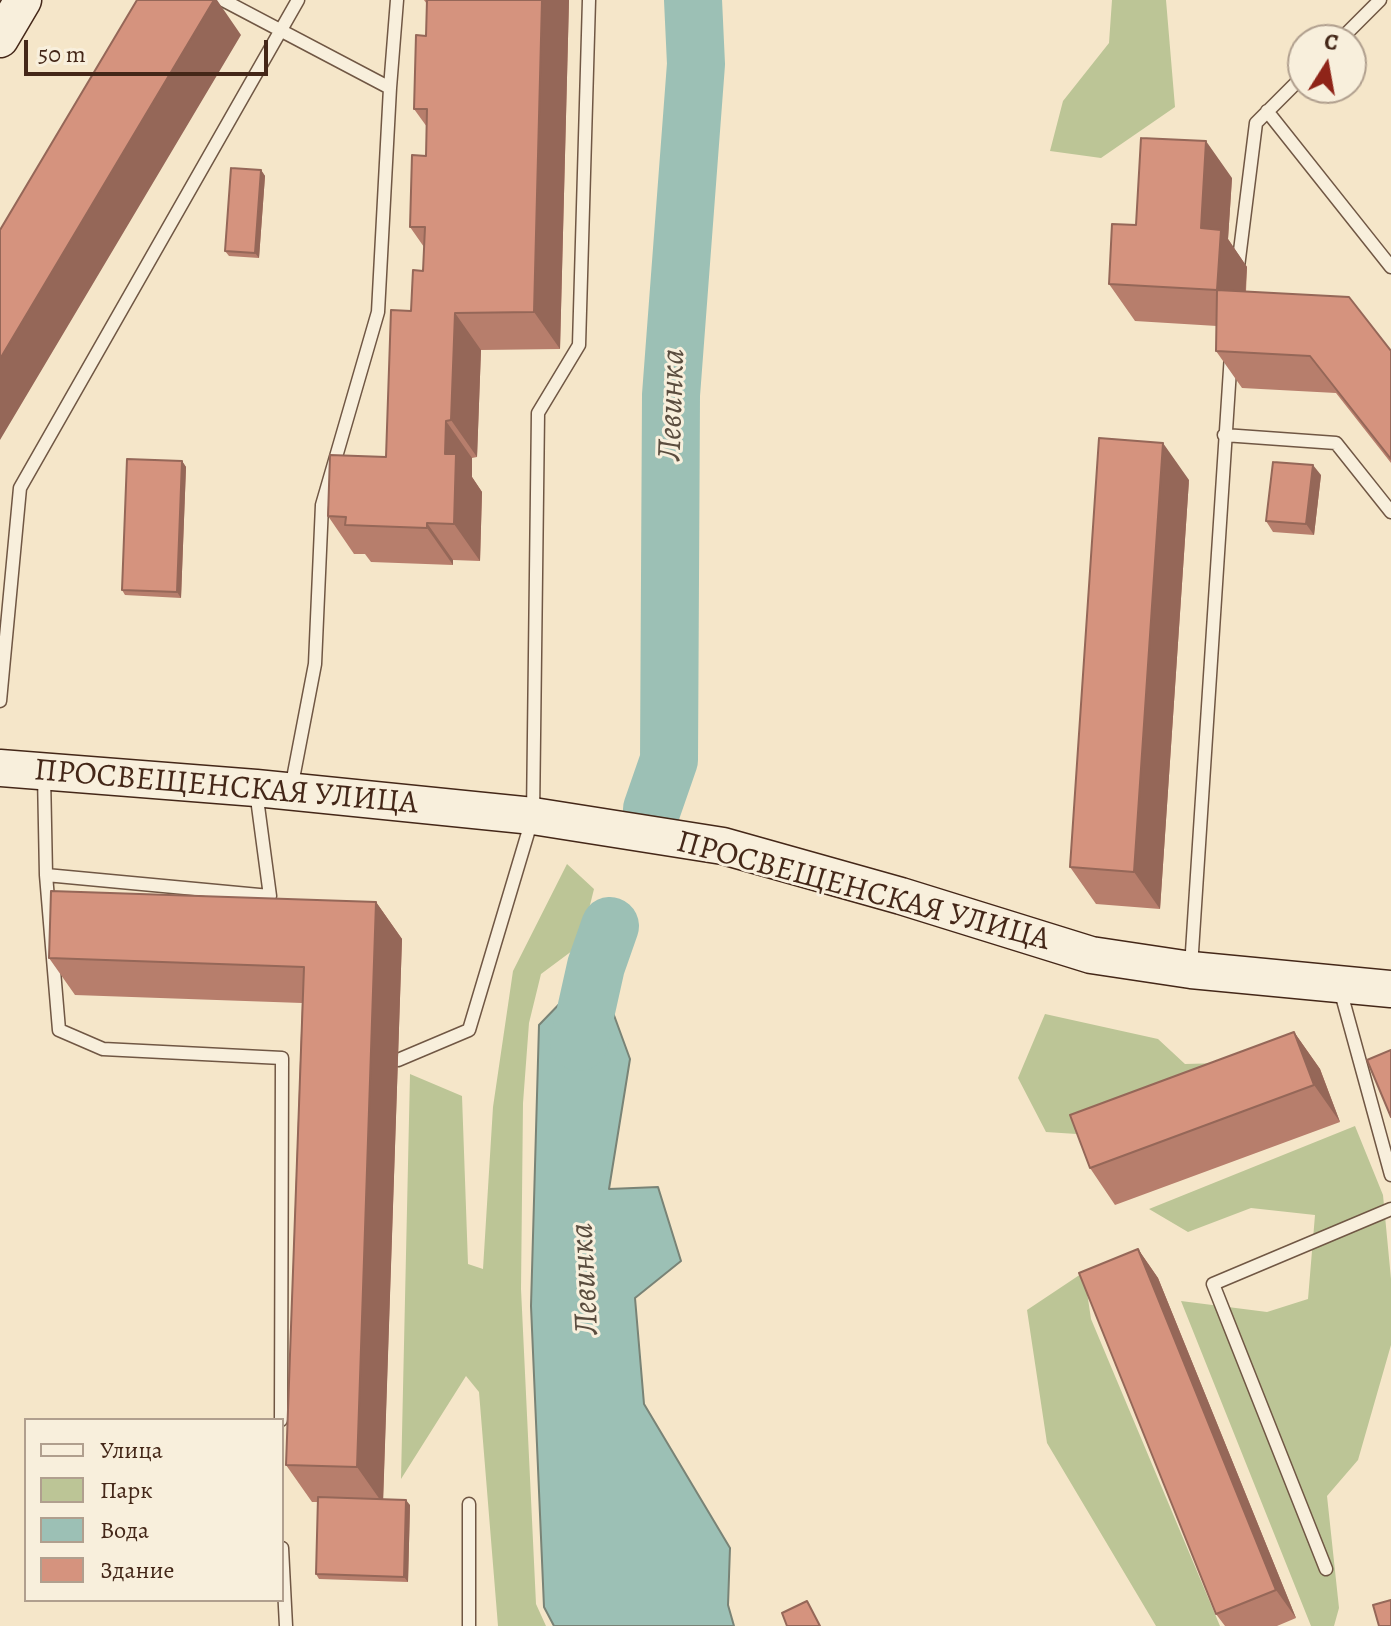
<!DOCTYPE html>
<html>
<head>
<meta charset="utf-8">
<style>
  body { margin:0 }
  #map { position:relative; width:1391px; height:1626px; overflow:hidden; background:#f5e6c9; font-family:Alegreya,serif }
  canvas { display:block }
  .legend { position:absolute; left:24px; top:1418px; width:260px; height:184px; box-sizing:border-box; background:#f8efdc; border:2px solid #b09f8e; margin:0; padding:10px 14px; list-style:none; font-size:24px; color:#442718 }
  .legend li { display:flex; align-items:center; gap:16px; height:40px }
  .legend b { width:40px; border:2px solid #b09f8e }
  .north { position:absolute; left:1287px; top:24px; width:80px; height:80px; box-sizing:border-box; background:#f8efdc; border:2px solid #b09f8e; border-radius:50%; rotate:11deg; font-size:22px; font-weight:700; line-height:32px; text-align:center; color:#442718 }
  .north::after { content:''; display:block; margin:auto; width:28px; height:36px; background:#8f2418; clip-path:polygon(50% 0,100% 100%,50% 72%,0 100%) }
  .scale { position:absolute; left:24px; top:40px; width:244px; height:36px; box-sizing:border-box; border:4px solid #442718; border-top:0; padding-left:10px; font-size:24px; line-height:28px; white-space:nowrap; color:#442718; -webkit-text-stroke:6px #f8efdc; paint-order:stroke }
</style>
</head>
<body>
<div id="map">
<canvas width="1391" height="1626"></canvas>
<ul class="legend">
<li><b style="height:10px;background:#f8efdc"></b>Улица</li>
<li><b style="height:22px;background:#bcc596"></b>Парк</li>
<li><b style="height:22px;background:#9cc0b5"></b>Вода</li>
<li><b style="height:22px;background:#d5937e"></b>Здание</li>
</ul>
<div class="north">С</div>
<div class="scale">50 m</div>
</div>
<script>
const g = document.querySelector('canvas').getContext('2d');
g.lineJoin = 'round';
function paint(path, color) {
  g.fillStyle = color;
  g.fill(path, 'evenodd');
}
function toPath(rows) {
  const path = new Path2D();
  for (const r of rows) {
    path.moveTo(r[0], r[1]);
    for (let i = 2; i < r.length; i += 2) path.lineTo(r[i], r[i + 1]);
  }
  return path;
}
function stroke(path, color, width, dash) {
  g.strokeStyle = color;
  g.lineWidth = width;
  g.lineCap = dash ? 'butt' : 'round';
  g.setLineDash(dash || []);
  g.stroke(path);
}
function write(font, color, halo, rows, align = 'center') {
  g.font = font + ' Alegreya,serif';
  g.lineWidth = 6;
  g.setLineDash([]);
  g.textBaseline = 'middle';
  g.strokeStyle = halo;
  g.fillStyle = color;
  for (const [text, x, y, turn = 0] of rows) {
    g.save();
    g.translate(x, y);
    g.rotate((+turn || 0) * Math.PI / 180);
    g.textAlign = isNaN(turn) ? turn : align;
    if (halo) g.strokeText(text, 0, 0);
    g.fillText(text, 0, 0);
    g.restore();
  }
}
const green = toPath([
  [1112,0,1166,0,1175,107,1101,158,1050,151,1063,101,1109,43],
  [567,864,594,889,580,945,541,974,529,1023,523,1103,521,1289,536,1604,546,1626,498,1626,479,1392,466,1376,401,1479,410,1074,462,1096,468,1264,483,1269,493,1107,513,971],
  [1045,1014,1158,1039,1185,1064,1298,1061,1092,1135,1046,1132,1018,1078],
  [1355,1126,1383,1195,1391,1279,1391,1345,1358,1460,1327,1496,1339,1608,1334,1626,1311,1626,1181,1301,1267,1312,1308,1299,1315,1215,1251,1208,1188,1232,1149,1209],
  [1084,1272,1091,1319,1220,1626,1156,1626,1047,1443,1027,1310]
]);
const water = toPath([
  [596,966,630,1059,609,1189,658,1187,681,1261,635,1298,644,1404,730,1548,728,1605,734,1626,554,1626,544,1607,531,1306,539,1025,596,966]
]);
const river = toPath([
  [652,809,669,760,671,395,696,64,693,0],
  [579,1042,596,966,610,926]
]);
const service = toPath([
  [223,0,390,88,378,312,322,505,315,664,291,789],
  [1340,40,1380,0],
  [390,88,397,0],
  [1267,111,1391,267],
  [1238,267,1256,123,1303,76],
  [1224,435,1336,443,1391,512],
  [0,701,20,488,298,0],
  [44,775,46,875,59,1030,103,1049,282,1058,281,1420],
  [46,875,270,896,256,791],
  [1191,967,1231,354],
  [1340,989,1391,1175],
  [398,1060,469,1030,533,816,538,413,579,345,589,0],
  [282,1548,286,1626],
  [1326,1569,1213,1284,1391,1209],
  [469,1626,469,1504]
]);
const secondary = toPath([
  [0,39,23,0],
  [0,768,256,788,533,816,723,846,901,896,1091,955,1191,970,1391,989]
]);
const wall = toPath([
  [424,0,569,0,560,349,481,350,477,457,472,458,472,477,482,492,480,561,453,560,453,565,371,562,365,554,354,554,328,516,386,457,411,311,423,271,424,247,410,227,426,156,427,127,414,109,426,36,427,4],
  [261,170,265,176,259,258,229,256,225,251],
  [1232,178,1228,239,1247,267,1246,292,1391,351,1391,463,1336,393,1242,388,1216,351,1217,326,1135,321,1109,284,1136,225],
  [182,461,186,467,181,598,125,595,122,590],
  [1321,475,1314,535,1273,532,1266,521],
  [1189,480,1160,909,1096,904,1070,867],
  [376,902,402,939,383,1499,410,1505,408,1582,319,1579,316,1574,318,1502,312,1502,286,1465,302,1003,75,995,49,958],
  [1294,1032,1320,1069,1340,1122,1115,1205,1090,1168],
  [1138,1249,1158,1278,1296,1618,1277,1626,1225,1626,1216,1614]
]);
const shadedWall = toPath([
  [214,0,217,0,241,35,0,440,0,359],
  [542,0,569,0,560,349,534,312],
  [1206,141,1232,178,1228,239,1247,267,1243,327,1217,290,1201,228],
  [261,170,265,176,259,258,255,253],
  [455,313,481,350,477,457,451,420],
  [446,421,472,458,472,477,482,492,480,561,454,524,445,454],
  [1163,443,1189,480,1160,909,1134,872],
  [182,461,186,467,181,598,177,592],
  [1313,465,1321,475,1314,535,1306,524],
  [427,523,453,560,453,565,427,528],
  [376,902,402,939,383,1504,357,1467],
  [1294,1032,1320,1069,1340,1122,1314,1085],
  [1138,1249,1158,1278,1296,1618,1276,1590],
  [406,1500,410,1505,408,1582,404,1577]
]);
const building = toPath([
  [137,0,214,0,0,359,0,230,137,0],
  [427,0,542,0,534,312,455,313,451,420,446,421,445,454,456,454,454,524,427,523,427,528,345,525,346,517,328,516,330,455,386,457,391,310,411,311,413,270,423,271,425,227,410,227,412,155,426,156,427,109,414,109,416,35,426,36,427,0],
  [1141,138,1206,141,1201,228,1221,230,1217,290,1349,297,1391,351,1391,459,1310,356,1216,351,1217,290,1109,284,1112,224,1136,225,1141,138],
  [231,168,261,170,255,253,225,251,231,168],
  [1099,438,1163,443,1134,872,1070,867,1099,438],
  [127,459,182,461,177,592,122,590,127,459],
  [1273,462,1313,465,1306,524,1266,521,1273,462],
  [51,891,376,902,357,1467,286,1465,304,967,49,958,51,891],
  [1294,1032,1314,1085,1090,1168,1070,1115,1294,1032],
  [1391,1050,1391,1117,1367,1060,1391,1050],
  [1138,1249,1276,1590,1216,1614,1079,1273,1138,1249],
  [318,1497,406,1500,404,1577,316,1574,318,1497],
  [1391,1600,1391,1626,1379,1626,1373,1605,1391,1600],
  [807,1601,820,1626,787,1626,782,1613,807,1601]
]);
const streetNames = [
  ["ПРОСВЕЩЕНСКАЯ УЛИЦА",226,788,5],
  ["ПРОСВЕЩЕНСКАЯ УЛИЦА",863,892,15]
];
const waterNames = [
  ["Левинка",673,405,-88],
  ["Левинка",586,1279,-93]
];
paint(green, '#bcc596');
paint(water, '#9cc0b5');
stroke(water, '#798376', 2);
stroke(river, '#9cc0b5', 58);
stroke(service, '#705744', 15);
stroke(secondary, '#442718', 39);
stroke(service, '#f8efdc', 12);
stroke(secondary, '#f8efdc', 36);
paint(wall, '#b77e6c');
paint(shadedWall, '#956758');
paint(building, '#d5937e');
stroke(building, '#956758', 2);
write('32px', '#442718', '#f8efdc', streetNames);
write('italic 34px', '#5a4d3f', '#f8efdc', waterNames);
</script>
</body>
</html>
